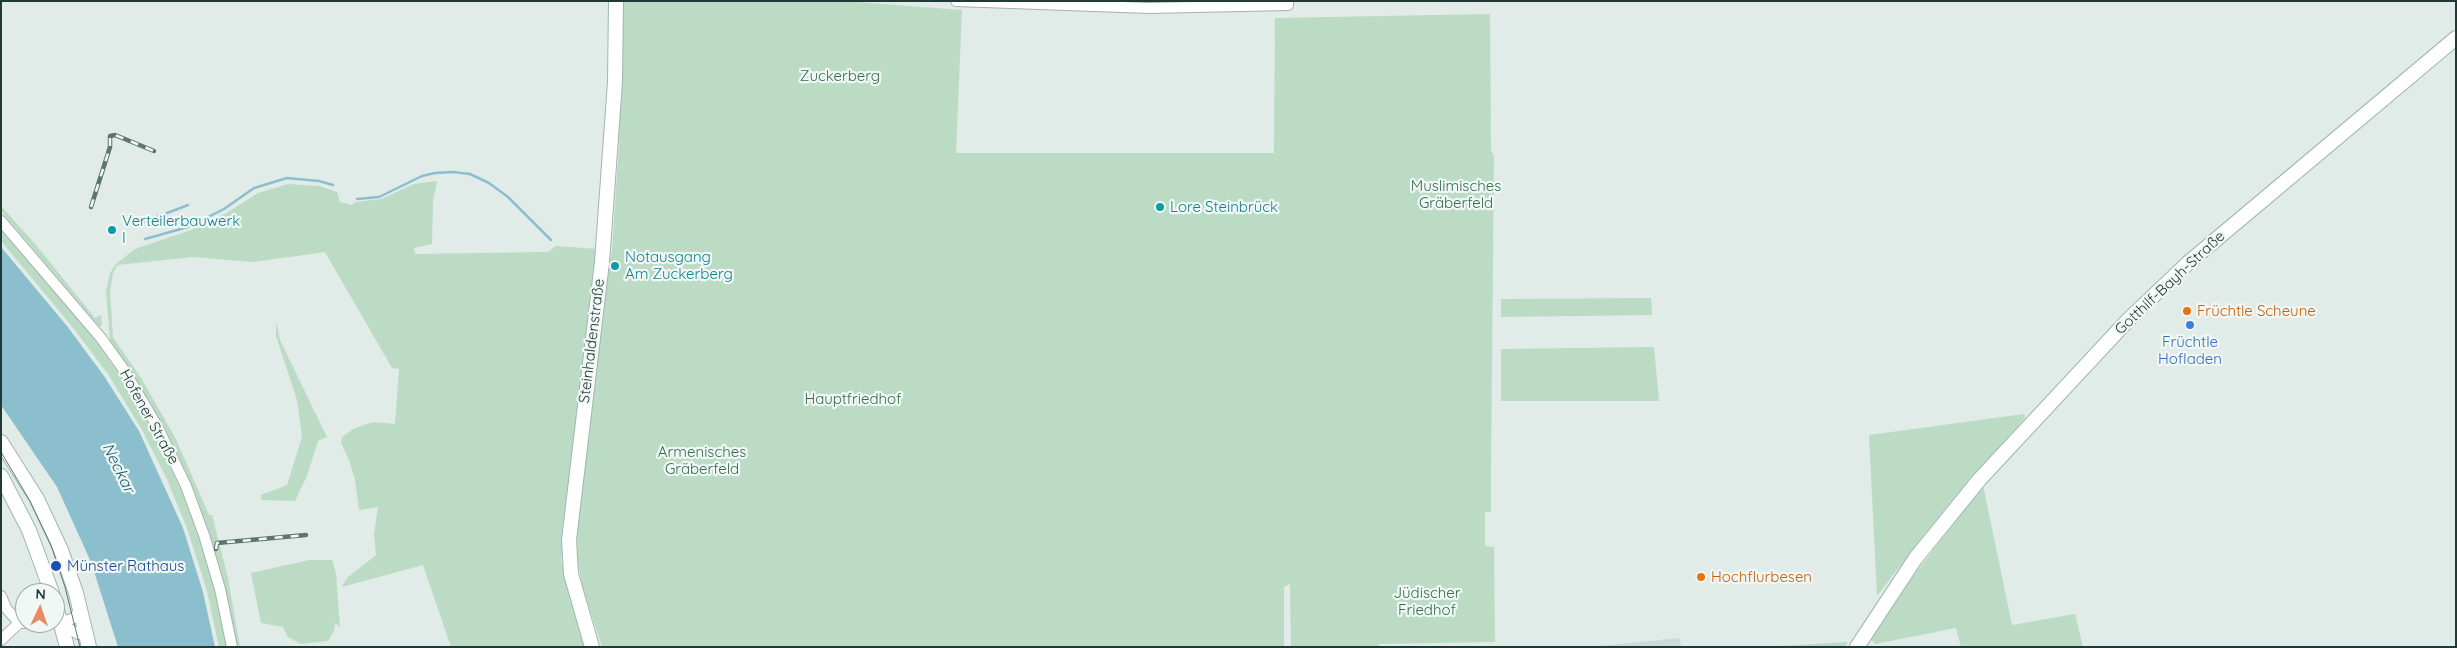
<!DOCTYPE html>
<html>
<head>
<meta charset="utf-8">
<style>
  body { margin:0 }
  #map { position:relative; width:2457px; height:648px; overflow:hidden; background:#e1ebe7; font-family:Quicksand,sans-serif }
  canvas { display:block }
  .frame { position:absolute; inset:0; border:2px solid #223a35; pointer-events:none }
  .north { position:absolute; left:15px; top:583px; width:50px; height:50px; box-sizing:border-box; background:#f1f7f5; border:1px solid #9eaba8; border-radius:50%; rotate:3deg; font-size:14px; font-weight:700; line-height:20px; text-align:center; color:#223a35 }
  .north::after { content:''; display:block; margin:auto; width:18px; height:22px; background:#ea8a60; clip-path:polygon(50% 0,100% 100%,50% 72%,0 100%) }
</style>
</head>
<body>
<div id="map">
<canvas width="2457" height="648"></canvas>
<div class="frame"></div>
<div class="north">N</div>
</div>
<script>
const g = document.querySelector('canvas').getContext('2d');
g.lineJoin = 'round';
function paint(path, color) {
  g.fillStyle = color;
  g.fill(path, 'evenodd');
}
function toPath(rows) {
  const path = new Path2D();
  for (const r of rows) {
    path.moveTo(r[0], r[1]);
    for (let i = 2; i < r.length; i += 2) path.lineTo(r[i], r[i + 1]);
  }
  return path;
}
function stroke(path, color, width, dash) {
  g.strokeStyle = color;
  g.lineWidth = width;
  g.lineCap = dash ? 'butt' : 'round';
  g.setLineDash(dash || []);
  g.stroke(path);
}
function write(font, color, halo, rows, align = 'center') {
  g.font = font + ' Quicksand,sans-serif';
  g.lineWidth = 4.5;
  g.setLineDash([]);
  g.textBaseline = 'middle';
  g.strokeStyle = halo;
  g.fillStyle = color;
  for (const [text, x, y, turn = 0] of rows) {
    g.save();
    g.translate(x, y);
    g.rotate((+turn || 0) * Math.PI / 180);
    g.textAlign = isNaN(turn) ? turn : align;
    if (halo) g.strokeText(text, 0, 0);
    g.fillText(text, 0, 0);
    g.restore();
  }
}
const built = toPath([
  [1680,638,1681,647,1589,647]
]);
const green = toPath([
  [621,1,843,1,962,10,956,153,1274,153,1275,18,1490,14,1491,150,1494,156,1491,473,1491,512,1485,512,1485,546,1494,547,1495,642,1379,644,1379,647,1291,647,1290,584,1284,587,1284,647,602,647,583,589,577,558,578,519,606,280,612,250,619,146],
  [437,181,433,201,432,244,414,248,415,254,548,252,556,246,598,249,561,561,588,647,451,647,423,565,342,587,347,578,376,555,374,534,378,507,359,510,355,480,349,460,341,443,342,437,355,428,373,422,395,424,399,369,392,368,325,252,253,262,193,257,117,265,113,273,110,292,113,337,141,378,176,439,209,515,212,515,228,578,240,647,237,647,216,558,192,489,150,403,110,341,106,291,110,273,116,264,135,249,191,230,225,214,258,193,288,184,319,186,337,192,340,202,352,205,355,202,381,199,414,184],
  [1,206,36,245,95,318,101,315,102,326,99,326,1,211],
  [1,227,96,341,119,374,152,429,180,487,200,538,216,590,227,647,219,647,207,591,187,528,166,477,142,430,108,374,70,324,1,241],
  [1651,298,1652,315,1501,317,1501,299],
  [276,321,280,340,327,437,318,441,307,476,295,501,261,500,261,495,287,485,302,437,297,400,276,336],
  [1654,347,1659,401,1501,401,1501,349],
  [2024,414,2025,418,1923,536,1877,596,1869,435],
  [1983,485,2012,625,2075,614,2083,647,1961,647,1956,628,1875,644,1871,639,1914,575],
  [309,560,332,560,336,573,340,627,335,623,334,631,328,641,301,644,288,637,283,627,261,623,251,573],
  [1848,642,1845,647,1763,647]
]);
const water = toPath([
  [1,247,67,326,104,376,139,431,183,528,203,592,215,647,118,647,91,562,57,487,1,405]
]);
const stream = toPath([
  [357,199,379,197,422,176,435,173,453,172,470,174,489,183,508,197,551,240],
  [136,225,188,205],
  [145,239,188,227,224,209,254,188,287,178,319,181,333,185]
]);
const street = toPath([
  [956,1,1149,8,1288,5,1288,1],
  [1,221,101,338,124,370,157,426,186,486,204,535,220,589,232,647],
  [1,596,6,608,19,623,60,623,74,618,80,609],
  [60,623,78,634],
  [1,640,19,623]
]);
const secondary = toPath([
  [1,442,37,499,61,550,76,593,89,647],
  [1,476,29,530,52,593],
  [55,602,67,647],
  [592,647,571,574,569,540,602,262,615,82,616,1],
  [1857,647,1915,559,1979,480,2129,319,2188,263,2456,38]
]);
const tram = toPath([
  [1,452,30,501,51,545,65,587,80,647]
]);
const rail = toPath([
  [91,207,110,147,110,136,115,135,154,151],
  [216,549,217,543,306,535]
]);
const markers = [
  [1160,207,5,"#0f9aa8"],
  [112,230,5,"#0f9aa8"],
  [615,266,5,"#0f9aa8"],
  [2187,311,5,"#e8710a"],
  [2190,325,5,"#3f7fe0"],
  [56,566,6,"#1a4fb4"],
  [1701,577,5,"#e8710a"]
];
const parkNames = [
  ["Zuckerberg",840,76],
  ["Muslimisches",1456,186],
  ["Gräberfeld",1456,203],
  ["Hauptfriedhof",853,399],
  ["Armenisches",702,452],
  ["Gräberfeld",702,469],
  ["Jüdischer",1427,593],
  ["Friedhof",1427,610]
];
const cultureNames = [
  ["Lore Steinbrück",1170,207],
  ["Verteilerbauwerk",122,221],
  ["I",122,238],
  ["Notausgang",625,257],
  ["Am Zuckerberg",625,274]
];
const streetNames = [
  ["Gotthilf-Bayh-Straße",2170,283,-43],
  ["Steinhaldenstraße",592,341,-83],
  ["Hofener Straße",149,417,61]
];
const foodNames = [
  ["Früchtle Scheune",2197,311],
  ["Hochflurbesen",1711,577]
];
const shopNames = [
  ["Früchtle",2190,342],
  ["Hofladen",2190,359]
];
const transitNames = [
  ["Münster Rathaus",67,566]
];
const waterNames = [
  ["Neckar",118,468,64]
];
paint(built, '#cfdad6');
paint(green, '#bbdbc5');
paint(water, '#8cbfcd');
stroke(stream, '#8cbfcd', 2.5);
stroke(street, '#a4b2ae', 12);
stroke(secondary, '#a0b6af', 16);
stroke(street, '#fff', 10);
stroke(secondary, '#fff', 14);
stroke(tram, '#5d7671', 1);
stroke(rail, '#5d7671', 4.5);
stroke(rail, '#f1f7f5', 2.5, [8]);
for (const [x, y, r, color] of markers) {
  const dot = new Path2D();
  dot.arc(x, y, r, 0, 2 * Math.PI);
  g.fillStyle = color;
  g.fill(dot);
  stroke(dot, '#f1f7f5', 2);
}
write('15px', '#2f6f4b', '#f1f7f5', parkNames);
write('15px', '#0d838f', '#f1f7f5', cultureNames, 'left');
write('15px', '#223a35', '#f1f7f5', streetNames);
write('15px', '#c56008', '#f1f7f5', foodNames, 'left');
write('15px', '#366cbe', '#f1f7f5', shopNames);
write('15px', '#164399', '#f1f7f5', transitNames, 'left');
write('italic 16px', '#206072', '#f1f7f5', waterNames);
</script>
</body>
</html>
